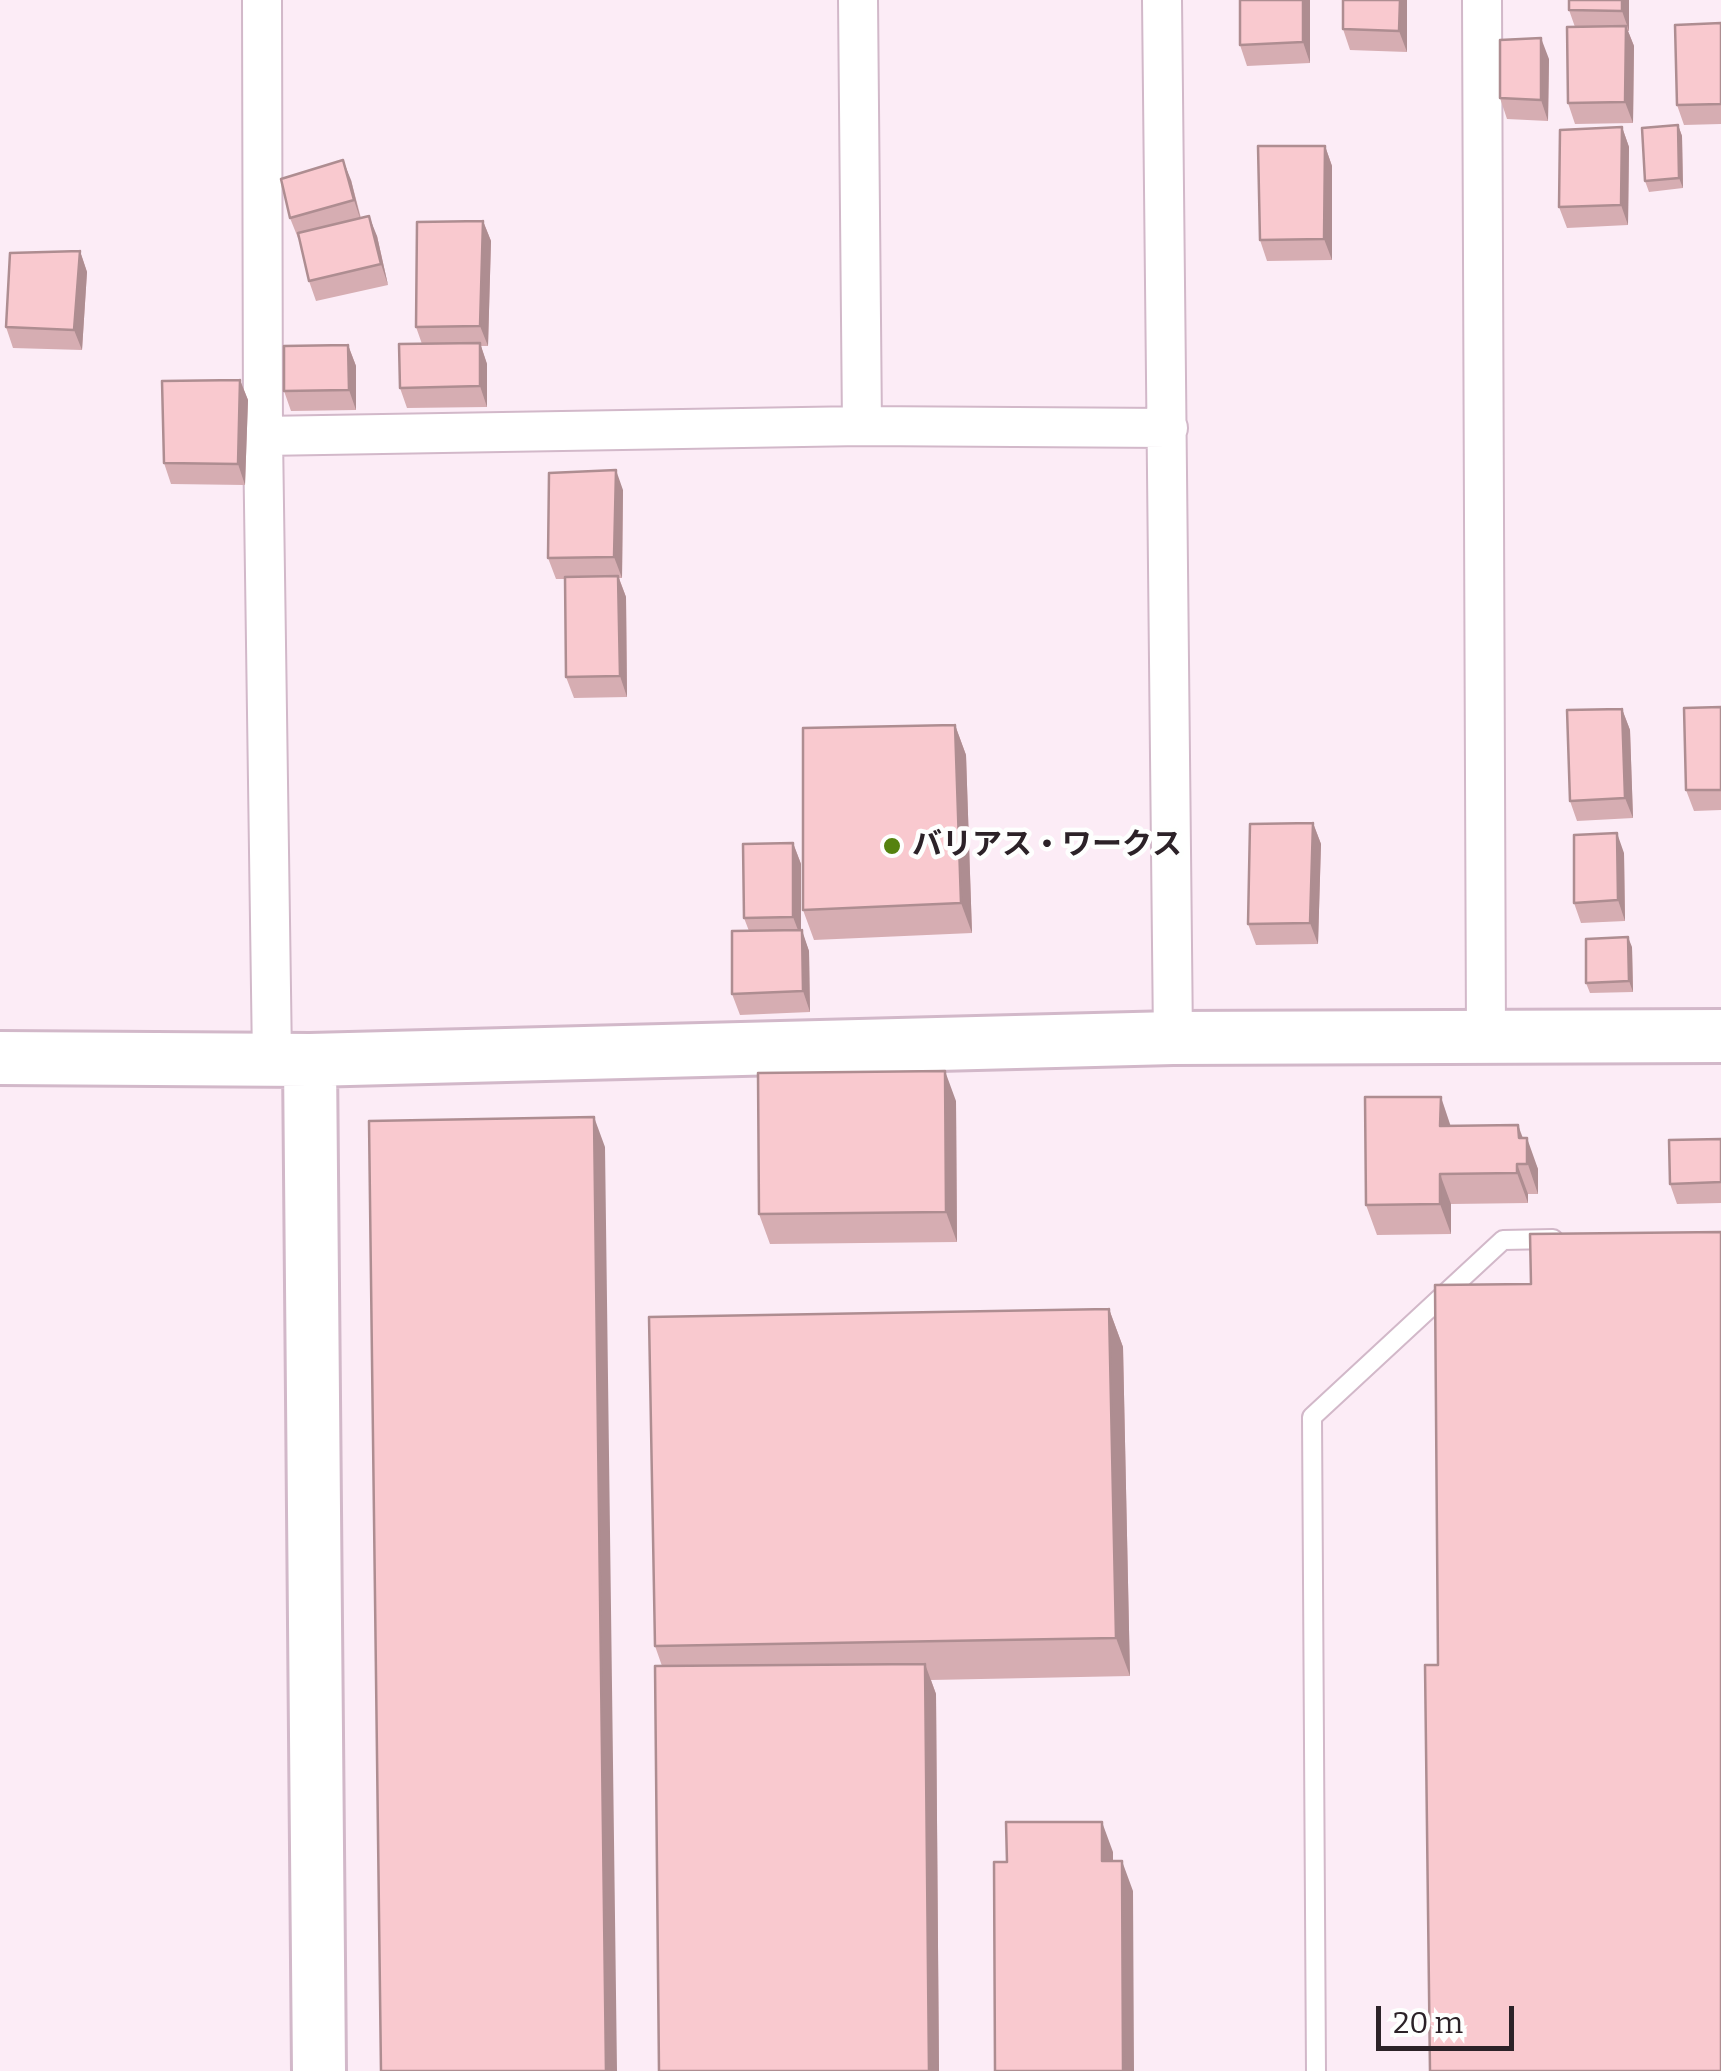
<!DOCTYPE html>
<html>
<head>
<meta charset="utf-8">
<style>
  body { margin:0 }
  #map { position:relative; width:1721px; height:2071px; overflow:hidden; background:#fcecf6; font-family:Bitter,serif }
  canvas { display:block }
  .scale { position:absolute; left:1376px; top:2006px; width:138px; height:45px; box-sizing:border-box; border:5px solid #2c2228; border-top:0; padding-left:12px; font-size:30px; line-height:35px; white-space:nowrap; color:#2c2228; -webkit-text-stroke:8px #fefffe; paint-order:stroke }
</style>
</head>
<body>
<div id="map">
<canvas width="1721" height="2071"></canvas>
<div class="scale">20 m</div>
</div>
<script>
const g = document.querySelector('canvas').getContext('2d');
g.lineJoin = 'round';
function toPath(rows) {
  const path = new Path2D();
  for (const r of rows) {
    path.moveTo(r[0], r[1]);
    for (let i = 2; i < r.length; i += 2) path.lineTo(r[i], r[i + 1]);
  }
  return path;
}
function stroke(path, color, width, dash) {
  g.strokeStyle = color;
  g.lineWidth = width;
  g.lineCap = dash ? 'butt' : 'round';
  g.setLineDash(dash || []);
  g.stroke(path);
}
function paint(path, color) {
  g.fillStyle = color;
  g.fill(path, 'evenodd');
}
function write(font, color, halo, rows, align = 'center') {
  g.font = font + ' Bitter,"Noto Sans JP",serif';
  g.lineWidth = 9;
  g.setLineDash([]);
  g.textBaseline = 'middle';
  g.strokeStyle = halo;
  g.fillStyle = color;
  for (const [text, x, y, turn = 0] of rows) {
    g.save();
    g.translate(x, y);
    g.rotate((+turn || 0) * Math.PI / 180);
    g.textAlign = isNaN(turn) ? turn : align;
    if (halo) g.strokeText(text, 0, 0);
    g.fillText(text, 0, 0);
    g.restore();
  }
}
const lane = toPath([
  [1316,2071,1312,1417,1503,1240,1553,1239]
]);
const street = toPath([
  [262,0,263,436,272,1059],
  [858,0,862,426],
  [1162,0,1173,1038],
  [1482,0,1486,1036],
  [263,436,862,426,1168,428]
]);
const secondary = toPath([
  [0,1058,310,1060,1173,1038,1721,1036],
  [310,1060,319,2071]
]);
const wall = toPath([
  [1240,0,1310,0,1310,63,1247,66,1240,45],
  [1407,0,1407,52,1350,50,1343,29],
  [1629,0,1629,31,1628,31,1634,46,1633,123,1575,124,1568,103,1575,27,1569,10],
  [1721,23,1721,124,1684,125,1677,105],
  [1549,59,1548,121,1507,119,1500,98],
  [1678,125,1682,136,1683,188,1649,192,1645,181],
  [1622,127,1629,147,1628,225,1567,228,1559,207],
  [1325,146,1332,166,1332,260,1267,261,1260,240],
  [351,180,361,218,377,236,388,285,316,301,309,281,299,238,298,238,290,218],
  [483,221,491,241,488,346,481,346,487,364,487,407,407,408,400,388,422,344,416,327],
  [80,251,87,272,82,350,13,348,6,327],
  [348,345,356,366,356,410,291,411,284,391],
  [240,380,248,400,245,485,171,484,164,463],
  [623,490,622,578,619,578,626,597,627,697,574,698,566,677,565,579,556,579,548,558],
  [1721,707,1721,810,1694,811,1686,790],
  [1622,709,1630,730,1633,818,1577,821,1570,801],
  [955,725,966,755,972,933,814,940,803,910],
  [1313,823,1321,844,1318,944,1256,945,1248,924],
  [793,843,801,864,801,930,809,951,810,1012,740,1015,732,994,749,931,744,918],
  [1624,853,1625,921,1581,923,1574,903],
  [1632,947,1633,992,1590,993,1586,983],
  [956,1101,957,1242,770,1244,759,1214],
  [1451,1126,1523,1138,1538,1169,1538,1194,1528,1194,1528,1203,1451,1204,1451,1234,1377,1235,1366,1205],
  [1721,1139,1721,1203,1677,1204,1670,1184],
  [1109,1309,1123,1347,1130,1676,931,1680,936,1694,939,2071,659,2071,662,1666,655,1646]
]);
const shadedWall = toPath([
  [1303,0,1310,0,1310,63,1303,42],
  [1400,0,1407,0,1407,52,1399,31],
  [1622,0,1629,0,1629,31,1622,11],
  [1626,26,1634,46,1633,123,1625,102],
  [1541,38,1549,59,1548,121,1541,100],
  [1678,125,1682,136,1683,188,1679,178],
  [1622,127,1629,147,1628,225,1621,205],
  [1325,146,1332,166,1332,260,1324,239],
  [343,160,351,180,361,221,354,200],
  [369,216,377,236,388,285,381,264],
  [483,221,491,241,488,346,480,326],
  [80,251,87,272,82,350,74,330],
  [480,343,487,364,487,407,480,386],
  [348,345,356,366,356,410,349,390],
  [240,380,248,400,245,485,238,464],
  [616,470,623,490,622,578,614,557],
  [618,576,626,597,627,697,620,676],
  [1622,709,1630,730,1633,818,1625,798],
  [955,725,966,755,972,933,961,903],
  [1313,823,1321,844,1318,944,1310,923],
  [1617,833,1624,853,1625,921,1618,900],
  [793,843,801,864,801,938,793,917],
  [802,930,809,951,810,1012,803,991],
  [1628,937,1632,947,1633,992,1629,981],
  [945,1071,956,1101,957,1242,946,1212],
  [1441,1097,1451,1127,1440,1126],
  [594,1117,605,1147,617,2071,606,2071],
  [1518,1125,1527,1149,1527,1138,1538,1169,1538,1194,1519,1138],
  [1517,1164,1528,1194,1528,1203,1517,1173],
  [1440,1174,1451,1204,1451,1234,1440,1204],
  [1109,1309,1123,1347,1130,1676,1116,1638],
  [925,1664,936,1694,939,2071,929,2071],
  [1102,1822,1113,1852,1113,1891,1102,1861],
  [1122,1861,1133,1891,1134,2071,1123,2071]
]);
const building = toPath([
  [1240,0,1303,0,1303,42,1240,45,1240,0],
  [1343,0,1400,0,1399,31,1343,29,1343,0],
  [1569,0,1622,0,1622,11,1569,10,1569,0],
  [1721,23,1721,104,1677,105,1675,25,1721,23],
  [1626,26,1625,102,1568,103,1567,27,1626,26],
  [1541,38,1541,100,1500,98,1500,40,1541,38],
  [1678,125,1679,178,1645,181,1642,128,1678,125],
  [1622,127,1621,205,1559,207,1560,130,1622,127],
  [1258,146,1325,146,1324,239,1260,240,1258,146],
  [343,160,354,200,290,218,281,179,343,160],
  [369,216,381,264,309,281,298,233,369,216],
  [483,221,480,326,416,327,417,222,483,221],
  [80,251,74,330,6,327,10,253,80,251],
  [480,343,480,386,400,388,399,344,480,343],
  [348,345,349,390,284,391,284,346,348,345],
  [240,380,238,464,164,463,162,381,240,380],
  [616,470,614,557,548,558,549,473,616,470],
  [618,576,620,676,566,677,565,577,618,576],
  [1721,707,1721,790,1686,790,1684,708,1721,707],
  [1622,709,1625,798,1570,801,1567,710,1622,709],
  [955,725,961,903,803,910,803,728,955,725],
  [1313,823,1310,923,1248,924,1250,824,1313,823],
  [1617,833,1618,900,1574,903,1574,835,1617,833],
  [793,843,793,917,744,918,743,844,793,843],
  [802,930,803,991,732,994,732,931,802,930],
  [1628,937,1629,981,1586,983,1586,939,1628,937],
  [945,1071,946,1212,759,1214,758,1073,945,1071],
  [1365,1097,1441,1097,1440,1126,1518,1125,1519,1138,1527,1138,1527,1164,1517,1164,1517,1173,1440,1174,1440,1204,1366,1205,1365,1097],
  [594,1117,606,2071,381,2071,369,1121,594,1117],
  [1721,1139,1721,1182,1670,1184,1669,1140,1721,1139],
  [1721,1232,1721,2071,1430,2071,1425,1665,1438,1665,1435,1285,1531,1284,1530,1234,1721,1232],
  [1109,1309,1116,1638,655,1646,649,1317,1109,1309],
  [925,1664,929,2071,659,2071,655,1666,925,1664],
  [1006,1822,1102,1822,1102,1861,1122,1861,1123,2071,995,2071,994,1862,1007,1862,1006,1822]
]);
const markers = [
  [892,846,10,"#55820f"]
];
const poiNames = [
  ["バリアス・ワークス",912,846]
];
stroke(lane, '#d2b8c9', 22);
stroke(street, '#d2b8c9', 42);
stroke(secondary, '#d2b8c9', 58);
stroke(lane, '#fff', 18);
stroke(street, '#fff', 38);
stroke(secondary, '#fff', 52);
paint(wall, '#d6adb2');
paint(shadedWall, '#ae8d91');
paint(building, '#f9c9cf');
stroke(building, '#ae8d91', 2.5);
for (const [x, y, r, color] of markers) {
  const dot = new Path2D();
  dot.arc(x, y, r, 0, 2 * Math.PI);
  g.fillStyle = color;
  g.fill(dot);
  stroke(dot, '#fefffe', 4);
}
write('bold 30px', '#2c2228', '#fefffe', poiNames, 'left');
</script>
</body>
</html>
